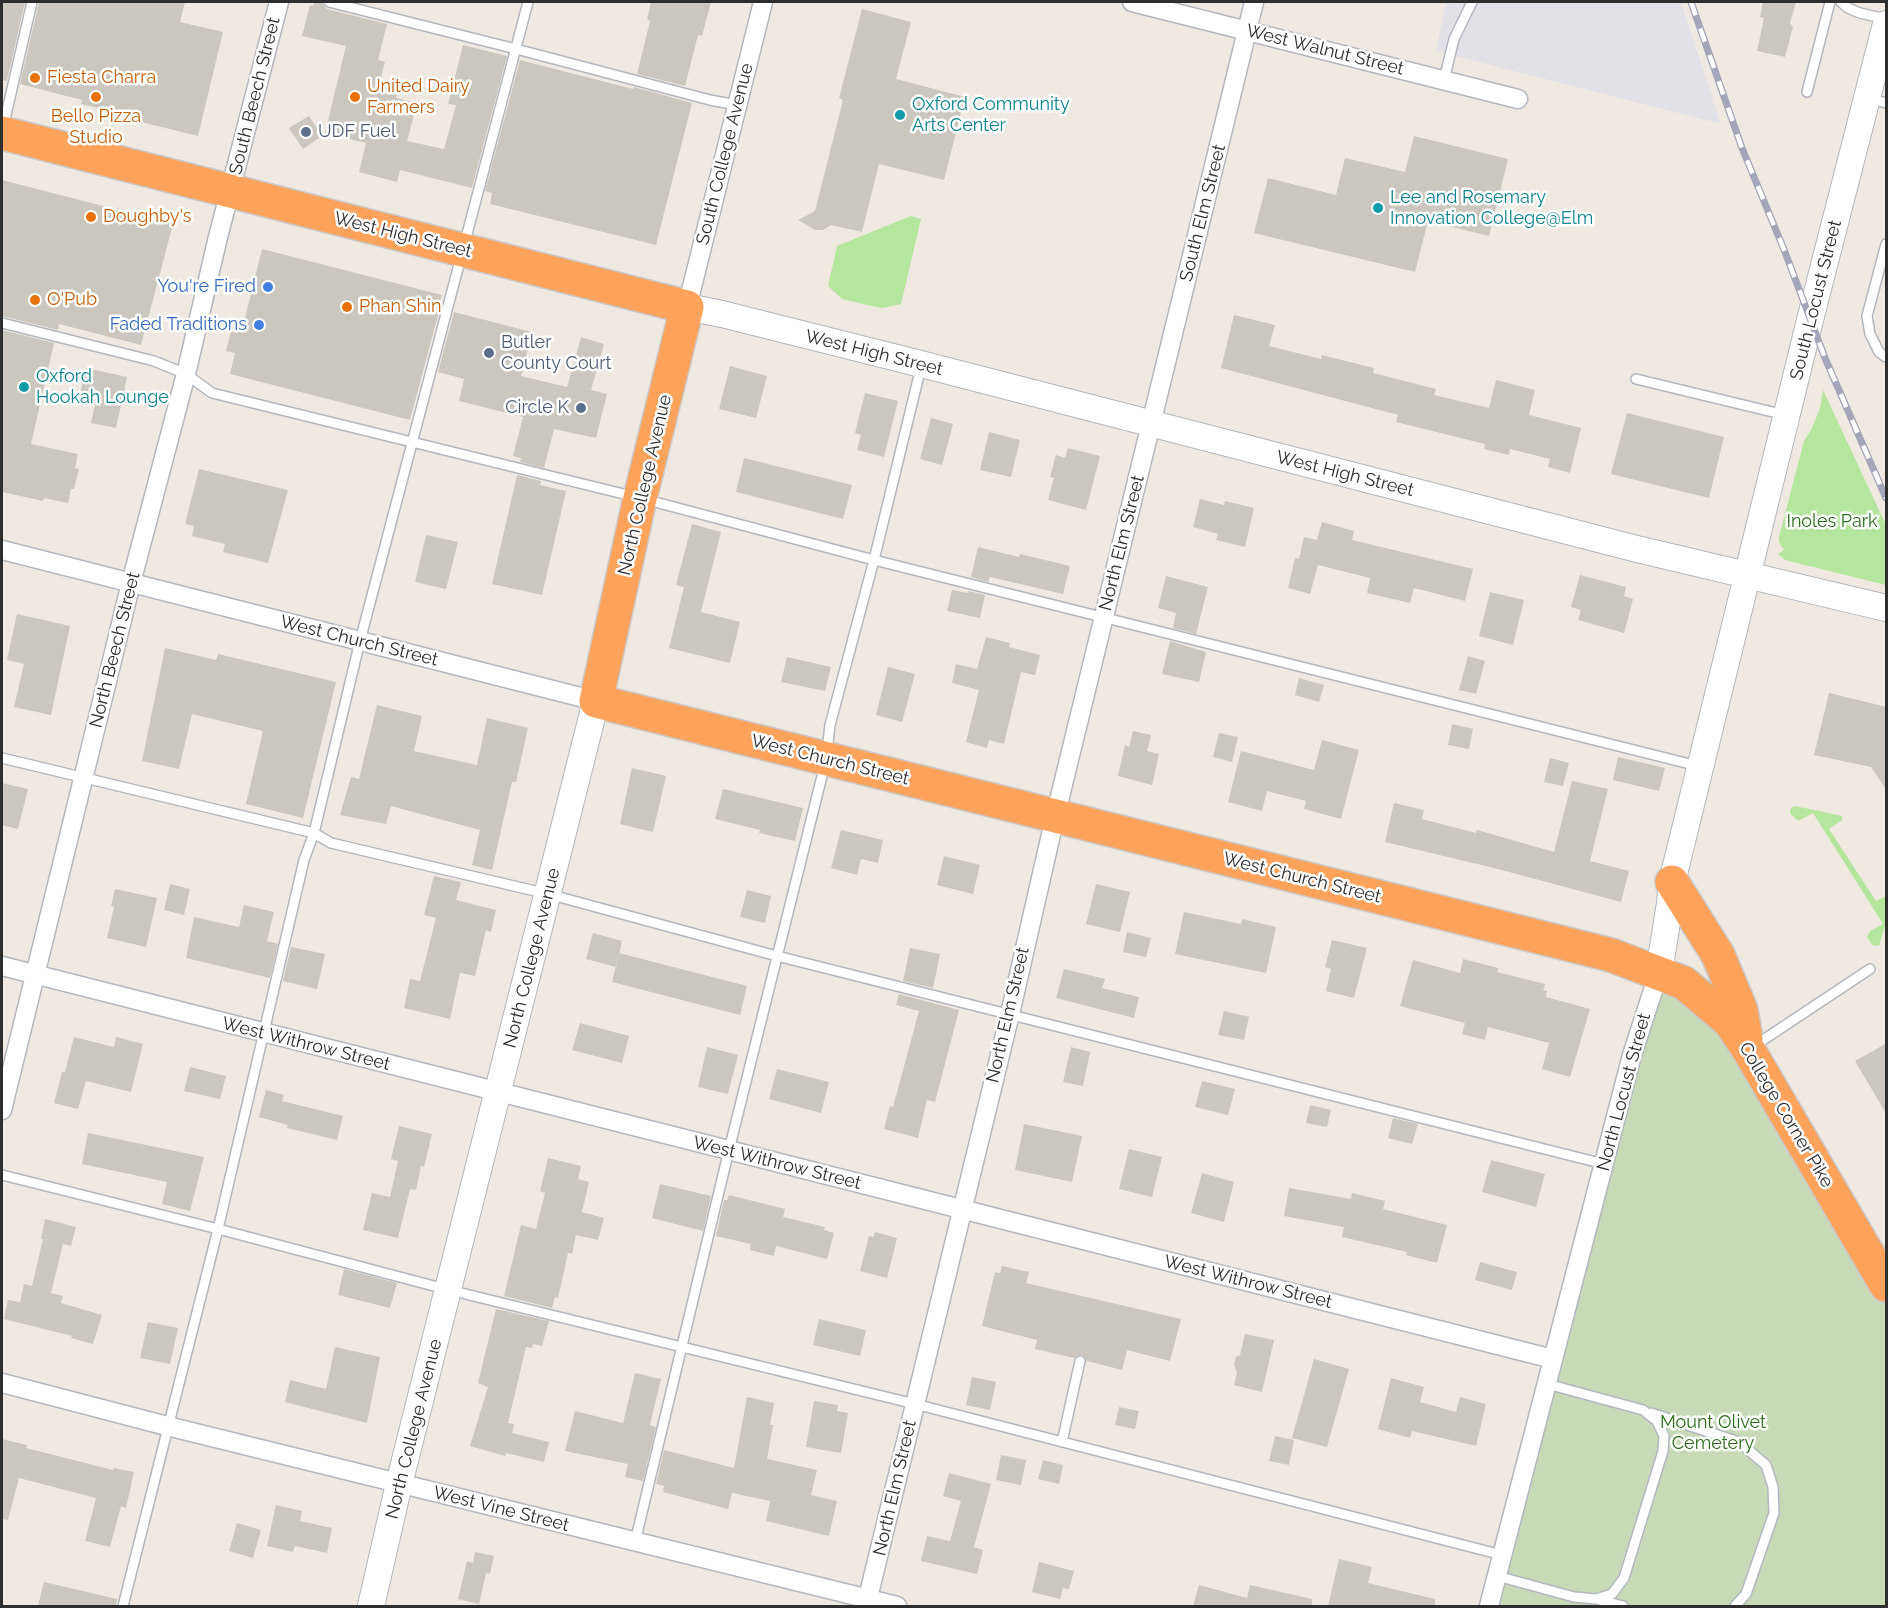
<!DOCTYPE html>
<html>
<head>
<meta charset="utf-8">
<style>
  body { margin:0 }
  #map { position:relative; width:1888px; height:1608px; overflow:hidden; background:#efe9e1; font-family:Raleway,sans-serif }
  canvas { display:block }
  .frame { position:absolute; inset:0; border:3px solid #2e2e2e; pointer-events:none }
</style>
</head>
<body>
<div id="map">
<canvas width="1888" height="1608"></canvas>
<div class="frame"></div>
</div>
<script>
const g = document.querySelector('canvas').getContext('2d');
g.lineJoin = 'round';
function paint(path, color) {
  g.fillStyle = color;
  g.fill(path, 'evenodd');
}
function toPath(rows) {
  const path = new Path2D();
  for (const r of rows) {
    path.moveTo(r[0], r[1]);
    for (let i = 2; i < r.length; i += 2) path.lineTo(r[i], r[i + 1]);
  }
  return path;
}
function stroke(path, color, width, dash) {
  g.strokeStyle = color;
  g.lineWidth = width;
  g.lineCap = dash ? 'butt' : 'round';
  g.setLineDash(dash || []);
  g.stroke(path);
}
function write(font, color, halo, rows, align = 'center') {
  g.font = font + ' Raleway,sans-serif';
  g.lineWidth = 5;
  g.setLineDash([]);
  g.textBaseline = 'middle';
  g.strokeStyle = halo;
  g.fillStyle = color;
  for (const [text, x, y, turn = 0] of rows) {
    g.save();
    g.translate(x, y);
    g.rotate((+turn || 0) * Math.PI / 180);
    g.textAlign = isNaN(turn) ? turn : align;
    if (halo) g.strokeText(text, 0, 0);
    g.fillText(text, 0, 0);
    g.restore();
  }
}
const industrial = toPath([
  [1446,2,1681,2,1721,124,1436,51]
]);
const green = toPath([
  [911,216,921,219,901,304,882,308,863,304,842,299,828,286,837,246],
  [1823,390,1886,525,1886,585,1785,560,1778,554,1784,550,1779,542,1779,537,1804,441,1812,428,1820,408],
  [1795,806,1842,816,1842,820,1829,829,1876,901,1886,896,1886,922,1879,946,1872,945,1867,937,1870,931,1883,924,1813,813,1800,820,1797,820,1790,813,1791,808]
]);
const cemetery = toPath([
  [1659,972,1706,1000,1886,1285,1886,1606,1489,1606]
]);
const building = toPath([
  [2,2,25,2,7,81,2,80],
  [39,2,185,2,180,22,223,32,198,136,133,120,134,117,120,113,81,104,82,100,20,84],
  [314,2,322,2,324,6,327,9,387,24,378,60,385,62,380,81,398,86,396,98,417,103,407,141,444,149,456,105,448,104,463,45,507,56,472,188,400,170,397,182,359,172,366,143,325,133,346,46,302,36,310,5,313,6],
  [651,2,711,2,702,36,698,35,685,86,637,74,650,21,647,20],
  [1763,2,1796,2,1790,23,1793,27,1785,57,1757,51,1764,18,1760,17],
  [862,9,911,22,896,79,965,97,944,180,879,164,862,232,831,225,823,230,815,230,798,220,815,211,843,100,839,98],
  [520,60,633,89,634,87,692,103,656,245,490,204,492,193,485,191],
  [309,116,322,136,303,149,289,128],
  [1414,136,1508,159,1489,236,1428,221,1415,272,1254,233,1268,178,1336,195,1345,158,1405,172],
  [2,180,173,224,141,345,59,324,58,330,2,316],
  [262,249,442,295,438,308,440,308,410,420,230,374,235,353,226,351,233,323,243,326],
  [454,312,532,332,521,376,567,387,581,337,604,344,591,390,607,394,596,438,554,429,544,468,520,462,521,458,513,456,523,417,459,401,464,379,438,372],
  [1234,315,1275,325,1269,346,1321,359,1322,355,1374,368,1373,373,1436,389,1434,395,1489,408,1496,380,1535,390,1529,415,1581,428,1570,473,1548,467,1550,459,1510,449,1509,455,1484,449,1485,444,1396,422,1398,415,1221,368],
  [2,330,54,343,31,444,78,454,75,468,79,469,74,489,71,489,68,503,44,498,43,501,2,492],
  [730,366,767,376,756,418,719,409],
  [86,368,127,377,116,428,91,423,95,405,78,402],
  [865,393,898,401,884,457,857,450,861,435,855,433],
  [1627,413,1724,437,1709,498,1611,474],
  [931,418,953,424,942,465,920,459],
  [989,432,1020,440,1011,477,980,470],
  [1068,448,1100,456,1086,510,1048,500,1054,478,1050,477,1056,455,1065,458],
  [744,458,852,485,843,519,736,492],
  [199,469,288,490,268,563,223,552,225,544,192,536,194,526,185,524],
  [517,475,541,481,540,485,566,491,542,595,492,584],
  [1200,499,1224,505,1225,501,1254,508,1245,547,1216,540,1218,534,1193,527],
  [1322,522,1354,531,1352,540,1473,569,1465,601,1414,588,1410,603,1367,593,1370,578,1318,565,1310,594,1288,588,1295,558,1299,559,1304,537,1317,540],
  [692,524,721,532,701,612,740,622,730,663,669,648,684,587,676,585],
  [426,535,458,542,446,589,415,582],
  [978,547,1019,557,1020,554,1070,566,1063,594,990,577,988,582,971,577],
  [1580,575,1626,587,1624,596,1633,599,1624,633,1578,620,1581,610,1571,607],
  [1166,576,1208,587,1196,634,1173,628,1176,613,1158,608],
  [952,590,968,593,968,591,985,595,980,618,947,611],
  [1490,592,1524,600,1513,645,1479,636],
  [17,614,70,626,51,715,14,707,24,664,7,660],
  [986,637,1010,643,1009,647,1040,655,1035,675,1021,672,1004,744,989,740,987,748,966,742,979,690,952,683,956,664,977,669],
  [1170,641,1206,652,1199,682,1162,674],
  [165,648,216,660,218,654,336,682,303,818,246,804,263,731,192,714,179,769,142,761],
  [1468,656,1485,661,1476,694,1459,690],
  [787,657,831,667,825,691,781,682],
  [888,667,915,674,902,722,876,715],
  [1299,678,1324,685,1319,702,1295,695],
  [1829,693,1887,707,1887,791,1871,767,1814,755],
  [377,705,422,716,414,751,477,765,487,718,528,728,516,782,512,782,492,870,472,865,480,830,391,806,386,824,340,815,351,777,359,779],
  [1452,724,1473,729,1469,749,1448,745],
  [1133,731,1151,735,1147,751,1159,754,1152,785,1118,776,1125,745,1129,747],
  [1219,733,1238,737,1232,762,1213,757],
  [1322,740,1359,750,1341,819,1304,809,1306,801,1267,791,1262,811,1228,802,1241,751,1314,770],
  [1618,757,1665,768,1659,791,1613,780],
  [1550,758,1569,763,1563,786,1544,782],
  [632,768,666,776,653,832,620,824],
  [1572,781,1608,789,1590,861,1629,871,1621,902,1498,869,1385,842,1394,803,1424,810,1422,819,1476,833,1477,830,1554,852],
  [2,783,28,789,18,829,2,825],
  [723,789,803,808,795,841,759,833,760,830,715,819],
  [841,830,883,840,878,863,861,859,857,875,831,868],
  [944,856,980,865,973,894,937,885],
  [434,876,461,882,456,900,496,910,491,932,486,930,475,976,460,973,450,1019,404,1008,410,979,420,981,436,918,424,915],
  [170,884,190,889,184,915,164,910],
  [1096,884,1130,892,1120,932,1086,924],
  [115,889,157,898,146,947,107,938,114,907,111,906],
  [747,890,771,896,765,923,740,917],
  [244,905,274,912,267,941,278,944,270,978,186,958,194,917,239,927],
  [1184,912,1241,924,1242,919,1276,927,1266,973,1175,954],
  [1127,932,1151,938,1146,957,1123,952],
  [593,933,622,941,616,967,586,959],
  [1332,940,1367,948,1354,998,1326,991,1331,969,1325,967],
  [291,947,325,954,317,989,283,981],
  [910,948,940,954,933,988,903,981],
  [619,953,747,986,740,1015,612,982],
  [1463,959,1498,968,1497,972,1545,984,1543,990,1547,991,1546,997,1590,1009,1570,1077,1542,1069,1549,1043,1488,1027,1485,1040,1462,1034,1465,1023,1400,1006,1413,960,1460,973],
  [1064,969,1105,979,1102,988,1139,997,1134,1018,1056,998],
  [899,994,959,1010,935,1102,927,1100,918,1138,884,1129,890,1106,893,1107,919,1011,896,1005],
  [1224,1011,1249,1017,1244,1040,1218,1035],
  [580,1023,629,1036,622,1063,572,1050],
  [74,1037,114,1047,116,1037,143,1044,131,1092,86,1081,78,1109,54,1103,62,1072,65,1072],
  [1887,1043,1887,1115,1855,1061],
  [707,1047,738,1055,728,1094,698,1087],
  [1071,1047,1090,1052,1083,1086,1063,1082],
  [190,1067,226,1076,220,1099,184,1091],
  [777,1069,829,1082,821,1113,769,1099],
  [1202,1081,1235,1089,1228,1115,1195,1107],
  [266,1090,284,1095,282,1101,343,1116,337,1140,287,1128,288,1125,259,1117],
  [1310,1105,1331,1110,1327,1127,1306,1123],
  [1393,1118,1418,1124,1412,1144,1388,1138],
  [1024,1124,1082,1136,1072,1182,1015,1170],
  [399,1126,432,1134,424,1167,421,1166,416,1190,410,1189,398,1238,363,1230,372,1193,390,1197,398,1161,391,1159],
  [88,1133,204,1157,190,1211,162,1204,167,1182,82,1164],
  [1129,1149,1162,1157,1152,1197,1119,1189],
  [548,1158,581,1166,578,1179,589,1182,582,1212,604,1218,598,1240,576,1235,572,1254,568,1253,558,1298,555,1297,552,1308,504,1296,521,1225,536,1229,545,1193,540,1191],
  [1491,1160,1545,1174,1536,1207,1482,1192],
  [1202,1173,1234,1182,1224,1222,1191,1213],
  [660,1184,711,1196,703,1231,652,1218],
  [1289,1188,1351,1199,1352,1193,1385,1201,1383,1209,1447,1225,1437,1263,1406,1255,1407,1252,1342,1237,1344,1227,1284,1216],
  [729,1195,785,1209,783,1217,825,1227,824,1230,834,1233,827,1259,776,1246,774,1256,750,1250,751,1244,716,1236,724,1200,727,1200],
  [45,1219,76,1227,71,1246,63,1244,51,1293,63,1296,61,1303,102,1315,93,1344,71,1338,72,1336,4,1319,8,1300,20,1302,24,1284,32,1286,43,1239,41,1239],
  [875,1232,897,1238,887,1278,860,1271,869,1236,873,1237],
  [1480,1262,1517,1272,1512,1290,1475,1280],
  [1002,1266,1029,1272,1026,1283,1181,1319,1170,1361,1127,1350,1122,1370,1087,1361,1082,1355,1077,1355,1074,1358,1035,1349,1037,1340,982,1326,995,1272,1000,1273],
  [344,1269,397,1283,390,1308,338,1295],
  [496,1309,549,1321,542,1346,533,1344,532,1348,526,1347,508,1423,514,1424,512,1433,549,1442,544,1462,506,1453,505,1456,470,1446,488,1387,478,1383],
  [819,1319,866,1330,860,1356,813,1345],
  [148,1322,178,1328,170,1364,140,1358],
  [1245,1334,1274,1340,1262,1392,1234,1385,1237,1373,1234,1364,1236,1357,1240,1355],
  [335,1347,380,1357,367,1423,285,1402,290,1380,326,1389],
  [1314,1359,1349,1369,1327,1447,1292,1438],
  [635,1373,661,1379,650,1425,656,1427,643,1481,625,1477,628,1464,565,1451,575,1411,623,1423],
  [972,1377,996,1382,990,1410,966,1405],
  [1391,1378,1424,1387,1420,1402,1456,1412,1460,1397,1486,1404,1476,1446,1412,1431,1410,1438,1378,1429],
  [747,1397,774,1403,770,1425,773,1425,767,1459,817,1470,811,1495,837,1501,829,1536,766,1521,770,1501,732,1493,728,1509,663,1492,664,1486,656,1484,664,1450,734,1468],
  [814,1401,838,1405,837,1411,848,1413,841,1453,806,1447],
  [1119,1407,1139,1411,1135,1429,1115,1425],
  [1275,1436,1294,1440,1289,1465,1269,1461],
  [2,1439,27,1445,26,1448,113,1470,114,1468,134,1472,126,1508,121,1506,110,1547,85,1541,96,1498,19,1478,8,1520,2,1519],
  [1001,1455,1026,1460,1021,1485,996,1480],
  [1043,1460,1063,1465,1059,1484,1038,1479],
  [949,1473,991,1484,974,1547,983,1550,977,1574,921,1561,927,1536,950,1541,961,1501,943,1496],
  [276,1505,302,1511,300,1521,332,1528,327,1553,295,1546,293,1552,267,1546],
  [237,1523,261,1530,253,1558,229,1551],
  [475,1552,494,1556,490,1574,486,1573,479,1604,458,1599,467,1561,473,1563],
  [1339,1559,1372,1567,1368,1583,1435,1599,1435,1606,1328,1606],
  [1039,1562,1074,1571,1069,1589,1063,1588,1060,1599,1032,1592],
  [44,1582,117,1599,116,1606,38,1606],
  [1199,1585,1247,1598,1250,1585,1312,1599,1312,1606,1193,1606]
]);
const lane = toPath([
  [329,2,516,49,710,100,737,105],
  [1841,2,1848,8,1860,13,1886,19],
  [1444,80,1454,39,1472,2],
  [1807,92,1830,2],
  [1868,98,1886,103],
  [3,128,32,2],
  [1886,244,1867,316,1870,334,1879,352,1886,357],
  [2,323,154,361,186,374,212,393,640,498,874,560,1698,766],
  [1636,379,1785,415],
  [2,758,314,833,331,843,548,894,777,956,1604,1164],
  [1754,1046,1870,969],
  [2,1175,218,1229,449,1290,915,1404,1502,1555],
  [1651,1413,1739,1442,1766,1465,1773,1487,1774,1513,1746,1594,1735,1606],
  [1062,1442,1080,1361],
  [635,1542,729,1150,826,760,830,725,874,560,921,367],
  [1497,1576,1574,1597,1596,1599,1612,1594,1624,1578,1663,1451,1664,1436,1657,1421,1643,1410,1547,1384],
  [1596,1599,1623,1606],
  [123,1606,218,1229,304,860,314,833,360,641,528,2]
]);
const street = toPath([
  [1132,2,1518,99],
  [687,307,763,2],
  [2,550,596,701],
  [2,966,1553,1359],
  [2,1110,131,583,186,374,218,237,279,2],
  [2,1383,167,1426,897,1606],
  [866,1606,1010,1014,1055,817,1254,2],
  [1489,1606,1632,1055,1659,972]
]);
const secondary = toPath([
  [687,307,722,314,921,364,1637,549,1886,608],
  [1659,972,1670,903,1672,882,1810,320,1886,24],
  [371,1606,399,1484,596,701]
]);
const highway = toPath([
  [2,133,687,307,640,498,596,701,1611,955,1684,983,1730,1022,1748,1049,1886,1285],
  [1672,882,1718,955,1741,1010,1746,1039]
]);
const rail = toPath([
  [1691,2,1742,148,1785,252,1825,358,1886,498]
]);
const markers = [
  [35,78,6,"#e8710a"],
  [96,97,6,"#e8710a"],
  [355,97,6,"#e8710a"],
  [900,115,6,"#0f9aa8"],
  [306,132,6,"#5c6f8a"],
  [1378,208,6,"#0f9aa8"],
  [91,217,6,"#e8710a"],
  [268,287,6,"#3f7fe0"],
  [35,300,6,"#e8710a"],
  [347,307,6,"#e8710a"],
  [259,325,6,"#3f7fe0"],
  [489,353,6,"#5c6f8a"],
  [24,387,6,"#0f9aa8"],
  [581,408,6,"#5c6f8a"]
];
const streetNames = [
  ["West Walnut Street",1325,50,14],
  ["South Beech Street",255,96,-76],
  ["South College Avenue",725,154,-76],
  ["South Elm Street",1203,213,-76],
  ["West High Street",403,235,14],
  ["South Locust Street",1816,300,-76],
  ["West High Street",874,353,14],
  ["West High Street",1345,474,14],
  ["North College Avenue",645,485,-77],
  ["North Elm Street",1122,543,-76],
  ["West Church Street",359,641,14],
  ["North Beech Street",115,650,-76],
  ["West Church Street",830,760,14],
  ["West Church Street",1302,878,14],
  ["North College Avenue",532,958,-76],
  ["North Elm Street",1008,1015,-77],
  ["West Withrow Street",306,1044,14],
  ["North Locust Street",1624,1092,-75],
  ["College Corner Pike",1786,1115,59],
  ["West Withrow Street",777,1163,14],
  ["West Withrow Street",1248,1282,14],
  ["North College Avenue",414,1429,-76],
  ["North Elm Street",895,1488,-77],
  ["West Vine Street",501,1509,14]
];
const foodNames = [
  ["Fiesta Charra",47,78],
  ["United Dairy",367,87],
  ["Farmers",367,108],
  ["Bello Pizza",96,117,"center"],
  ["Studio",96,138,"center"],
  ["Doughby's",103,217],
  ["O'Pub",47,300],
  ["Phan Shin",359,307]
];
const cultureNames = [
  ["Oxford Community",912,105],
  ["Arts Center",912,126],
  ["Lee and Rosemary",1390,198],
  ["Innovation College@Elm",1390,219],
  ["Oxford",36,377],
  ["Hookah Lounge",36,398]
];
const serviceNames = [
  ["UDF Fuel",318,132],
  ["Butler",501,343],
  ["County Court",501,364],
  ["Circle K",569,408,"right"]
];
const shopNames = [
  ["You're Fired",256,287],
  ["Faded Traditions",247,325]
];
const parkNames = [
  ["Inoles Park",1832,522],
  ["Mount Olivet",1713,1423],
  ["Cemetery",1713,1444]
];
paint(industrial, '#e3e1e8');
paint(green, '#b6e59e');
paint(cemetery, '#c8d9b8');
paint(building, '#cbc7bf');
stroke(lane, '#b4b7c1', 12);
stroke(street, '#b4b7c1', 21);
stroke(secondary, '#b4b7c1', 28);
stroke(highway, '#c9c9c9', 36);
stroke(lane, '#fff', 9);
stroke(street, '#fff', 18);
stroke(secondary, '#fff', 26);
stroke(highway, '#ffa35c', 33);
stroke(rail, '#a3a6b8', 7);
stroke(rail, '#fff', 4.5, [14]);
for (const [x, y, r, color] of markers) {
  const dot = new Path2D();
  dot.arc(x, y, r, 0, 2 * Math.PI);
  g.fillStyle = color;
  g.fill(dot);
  stroke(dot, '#fff', 2);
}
write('18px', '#2e2e2e', '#fff', streetNames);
write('18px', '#c56008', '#fff', foodNames, 'left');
write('18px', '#0d838f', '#fff', cultureNames, 'left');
write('18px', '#4e5e75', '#fff', serviceNames, 'left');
write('18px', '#366cbe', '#fff', shopNames, 'right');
write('18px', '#2c6e1b', '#fff', parkNames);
</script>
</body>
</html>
